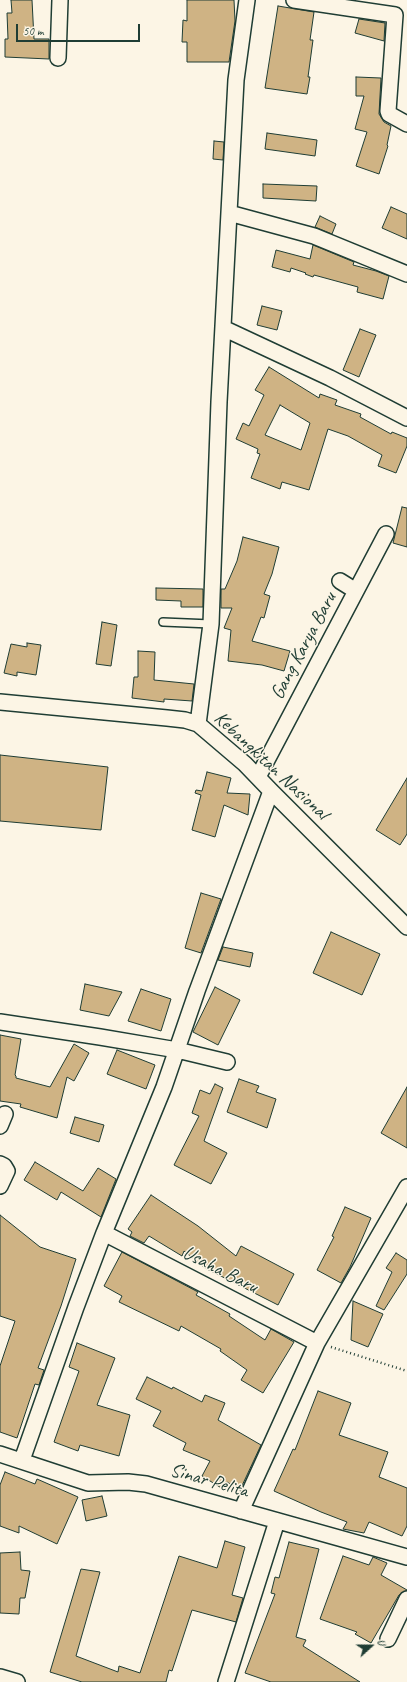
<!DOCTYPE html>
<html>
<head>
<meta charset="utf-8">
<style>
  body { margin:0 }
  #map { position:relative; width:407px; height:1682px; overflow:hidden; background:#fcf5e5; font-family:Caveat,sans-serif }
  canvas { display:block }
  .north { position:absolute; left:351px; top:1626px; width:40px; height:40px; -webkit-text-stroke:3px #fcf5e5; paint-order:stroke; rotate:69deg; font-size:11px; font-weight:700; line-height:16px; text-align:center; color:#1f3d34 }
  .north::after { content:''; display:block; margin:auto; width:14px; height:18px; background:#1f3d34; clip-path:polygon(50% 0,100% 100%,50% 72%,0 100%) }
  .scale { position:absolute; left:16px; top:24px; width:124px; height:18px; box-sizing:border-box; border:2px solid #1f3d34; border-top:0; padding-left:5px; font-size:12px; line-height:14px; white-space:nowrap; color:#1f3d34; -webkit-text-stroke:3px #fcf5e5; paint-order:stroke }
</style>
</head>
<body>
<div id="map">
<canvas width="407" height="1682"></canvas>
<div class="north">U</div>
<div class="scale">50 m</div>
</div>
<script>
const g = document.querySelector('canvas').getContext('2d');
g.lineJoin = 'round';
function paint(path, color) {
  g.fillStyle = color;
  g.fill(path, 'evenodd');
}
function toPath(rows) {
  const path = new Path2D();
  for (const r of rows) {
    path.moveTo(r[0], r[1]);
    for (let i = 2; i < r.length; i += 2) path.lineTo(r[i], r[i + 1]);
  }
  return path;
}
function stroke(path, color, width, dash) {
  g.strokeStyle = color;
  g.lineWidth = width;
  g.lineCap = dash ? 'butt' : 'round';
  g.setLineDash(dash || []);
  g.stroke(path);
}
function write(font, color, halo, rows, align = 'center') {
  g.font = font + ' Caveat,sans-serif';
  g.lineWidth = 3;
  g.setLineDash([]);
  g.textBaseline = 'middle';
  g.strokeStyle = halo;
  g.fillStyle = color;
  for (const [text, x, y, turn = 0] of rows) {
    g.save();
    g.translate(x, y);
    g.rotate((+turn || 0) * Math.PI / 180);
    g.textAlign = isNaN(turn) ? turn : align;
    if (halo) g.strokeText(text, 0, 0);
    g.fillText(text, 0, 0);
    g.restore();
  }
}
const building = toPath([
  [11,0,32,0,34,39,49,39,49,59,5,57,5,39,8,39,7,13,12,13,11,0],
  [187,0,234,0,235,21,229,62,187,62,187,42,182,42,183,20,187,21,187,0],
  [278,6,314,12,310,40,313,40,308,77,310,77,307,94,265,88,278,6],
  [359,19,385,23,384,41,355,33,359,19],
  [356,77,381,78,379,114,384,122,391,126,387,145,388,146,379,174,356,166,367,132,355,129,364,96,356,96,356,77],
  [267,133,317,140,315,156,265,149,267,133],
  [214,141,224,142,223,160,213,159,214,141],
  [263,184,317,186,316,201,263,198,263,184],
  [391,207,407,214,407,239,382,228,391,207],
  [320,216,336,224,332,234,315,227,320,216],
  [313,245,354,262,353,265,376,271,389,276,383,299,357,292,358,287,314,275,313,277,305,274,306,273,291,268,290,272,272,267,276,250,310,259,313,245],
  [262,306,282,311,277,330,257,325,262,306],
  [360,329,376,335,359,377,343,370,360,329],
  [269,367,319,398,320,394,337,400,335,405,361,414,360,417,391,434,392,432,407,438,407,446,396,473,378,466,382,455,348,436,328,429,309,490,282,482,280,489,251,478,260,454,257,453,258,449,236,439,243,423,249,426,264,395,255,390,269,367],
  [280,405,310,423,301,450,265,435,280,405],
  [402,507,407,508,407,547,393,543,402,507],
  [243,537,279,547,272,574,264,594,270,596,264,618,261,617,252,641,290,651,284,671,262,665,228,661,231,630,224,628,232,608,221,608,221,589,225,589,237,561,243,537],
  [156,588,203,589,203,607,181,607,181,601,156,600,156,588],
  [102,622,117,625,111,666,96,664,102,622],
  [27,643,41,645,36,675,17,672,17,676,4,673,11,644,27,647,27,643],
  [138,651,155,652,154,680,194,684,192,701,164,699,164,702,132,698,134,677,138,677,138,651],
  [0,755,108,767,101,830,0,821,0,755],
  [207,772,231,778,227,793,250,794,248,815,224,805,215,837,192,830,201,795,195,793,196,790,202,791,207,772],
  [407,778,407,834,400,845,376,830,407,778],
  [201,893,221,899,201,953,185,948,201,893],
  [331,932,380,954,362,995,313,973,331,932],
  [223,947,253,953,250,967,218,960,223,947],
  [85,984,122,992,109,1016,80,1010,85,984],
  [215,987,240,1000,218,1045,193,1032,215,987],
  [141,989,171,999,161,1031,128,1021,141,989],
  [0,1035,21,1039,15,1075,16,1076,16,1078,50,1087,74,1044,89,1053,74,1081,67,1077,57,1118,20,1107,21,1104,0,1101,0,1035],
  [117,1050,155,1065,146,1089,107,1074,117,1050],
  [239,1079,259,1086,256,1092,276,1099,267,1128,227,1112,239,1079],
  [215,1084,223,1088,204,1141,227,1153,211,1184,174,1165,199,1116,192,1113,200,1090,210,1094,215,1084],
  [407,1087,407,1148,381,1133,407,1087],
  [75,1117,104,1125,99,1142,70,1133,75,1117],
  [35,1162,83,1191,98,1168,116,1179,101,1217,61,1192,57,1200,24,1180,35,1162],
  [151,1195,198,1226,236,1256,241,1246,294,1274,278,1305,205,1268,184,1251,182,1256,149,1236,144,1243,130,1236,132,1232,128,1229,151,1195],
  [345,1207,371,1218,350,1267,341,1283,317,1270,334,1237,332,1236,345,1207],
  [0,1215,40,1247,76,1259,61,1306,38,1368,44,1370,39,1385,35,1384,17,1438,0,1432,0,1366,15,1321,0,1316,0,1215],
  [122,1252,198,1292,196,1295,230,1314,229,1316,265,1340,271,1329,294,1342,263,1393,241,1380,247,1370,220,1351,221,1349,181,1326,179,1331,119,1302,122,1296,104,1286,122,1252],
  [396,1253,407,1260,407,1274,384,1310,376,1306,392,1272,386,1268,396,1253],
  [353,1301,383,1314,368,1347,351,1340,353,1301],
  [77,1343,115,1358,97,1405,130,1415,119,1456,80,1445,78,1451,54,1442,79,1371,69,1367,77,1343],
  [147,1377,172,1389,173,1387,202,1402,205,1395,225,1403,218,1420,261,1445,240,1490,227,1482,223,1489,202,1476,210,1461,183,1450,186,1443,153,1426,161,1411,136,1399,147,1377],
  [318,1391,351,1403,339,1435,388,1452,379,1477,407,1488,407,1526,402,1536,369,1522,364,1533,343,1529,347,1522,321,1512,274,1491,293,1449,295,1450,318,1391],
  [5,1472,35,1484,37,1479,78,1497,57,1544,19,1526,19,1533,0,1526,0,1485,5,1472],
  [102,1496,107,1516,86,1521,82,1500,102,1496],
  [225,1541,245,1547,232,1595,243,1598,236,1622,192,1610,172,1671,169,1670,166,1682,82,1682,50,1672,81,1569,100,1572,76,1656,118,1672,119,1666,140,1673,179,1556,217,1568,225,1541],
  [289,1542,319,1549,296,1637,306,1640,303,1646,360,1682,271,1682,245,1673,275,1594,271,1593,275,1577,279,1578,289,1542],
  [20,1552,21,1570,30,1571,25,1598,20,1598,19,1614,0,1613,0,1553,20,1552],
  [343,1556,369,1565,373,1557,387,1563,381,1575,407,1590,399,1595,371,1643,355,1634,357,1632,320,1619,343,1556]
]);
const path = toPath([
  [331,1347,407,1371]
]);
const service = toPath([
  [163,622,211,624]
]);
const minor = toPath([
  [294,0,395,15,388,111,389,114,407,124],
  [58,58,60,0],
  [229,213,314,236,407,274],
  [223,328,330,378,407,418],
  [340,581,356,591],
  [0,702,167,718,185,720,198,724,245,764,271,791,407,927],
  [198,724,211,624,219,402,236,80,247,0],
  [258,777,386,534],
  [0,1022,100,1037,177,1050,227,1062],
  [0,1126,5,1114],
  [0,1164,4,1166,7,1171,0,1186],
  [104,1233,317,1343],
  [0,1454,88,1483,128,1482,146,1484,407,1557],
  [22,1460,76,1307,104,1233,164,1087,197,991,271,791],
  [241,1511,317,1343,407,1187],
  [388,1639,407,1599],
  [0,1677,17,1682],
  [226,1682,277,1521]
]);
const streetNames = [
  ["Gang Karya Baru",304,646,-62],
  ["Kebangkitan Nasional",271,766,43],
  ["Usaha Baru",220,1270,27],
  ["Sinar Pelita",209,1481,16]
];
paint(building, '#cfb384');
stroke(building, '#1f3d34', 1);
stroke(service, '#1f3d34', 10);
stroke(minor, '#1f3d34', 18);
stroke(path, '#1f3d34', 2.5, [1, 3]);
stroke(service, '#fcf5e5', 7);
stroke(minor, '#fcf5e5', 15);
write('20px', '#1f3d34', '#fcf5e5', streetNames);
</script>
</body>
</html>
